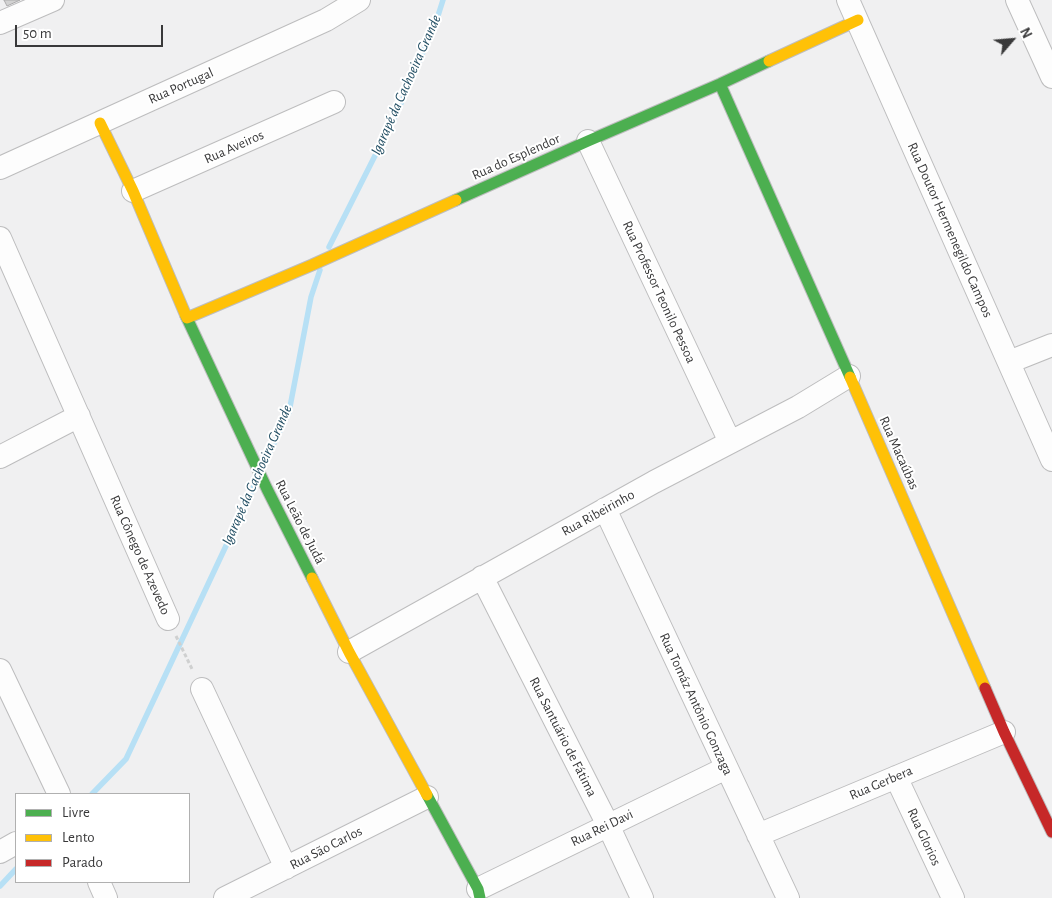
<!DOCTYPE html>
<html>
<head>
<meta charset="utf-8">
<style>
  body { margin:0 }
  #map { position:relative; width:1052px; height:898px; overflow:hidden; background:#f0f0f1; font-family:"Alegreya Sans",sans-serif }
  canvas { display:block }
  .legend { position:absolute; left:15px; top:793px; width:175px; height:90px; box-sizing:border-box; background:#fff; border:1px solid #b0b0b0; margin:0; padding:6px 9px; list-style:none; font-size:15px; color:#39393a }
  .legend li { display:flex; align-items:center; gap:10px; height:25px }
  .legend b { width:25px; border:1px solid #b0b0b0 }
  .north { position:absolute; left:987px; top:15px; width:50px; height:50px; -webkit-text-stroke:4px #fff; paint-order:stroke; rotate:63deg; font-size:14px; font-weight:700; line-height:20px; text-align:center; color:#39393a }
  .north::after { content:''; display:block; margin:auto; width:18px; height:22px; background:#39393a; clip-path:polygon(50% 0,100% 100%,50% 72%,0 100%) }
  .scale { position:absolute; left:15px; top:25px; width:148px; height:22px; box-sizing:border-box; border:2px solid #39393a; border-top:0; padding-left:6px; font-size:15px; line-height:18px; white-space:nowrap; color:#39393a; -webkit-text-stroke:4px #fff; paint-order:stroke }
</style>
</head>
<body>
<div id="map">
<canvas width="1052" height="898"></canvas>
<ul class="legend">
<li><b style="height:6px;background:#4caf50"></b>Livre</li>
<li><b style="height:6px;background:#ffc107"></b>Lento</li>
<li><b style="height:6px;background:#c62828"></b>Parado</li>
</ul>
<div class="north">N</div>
<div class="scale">50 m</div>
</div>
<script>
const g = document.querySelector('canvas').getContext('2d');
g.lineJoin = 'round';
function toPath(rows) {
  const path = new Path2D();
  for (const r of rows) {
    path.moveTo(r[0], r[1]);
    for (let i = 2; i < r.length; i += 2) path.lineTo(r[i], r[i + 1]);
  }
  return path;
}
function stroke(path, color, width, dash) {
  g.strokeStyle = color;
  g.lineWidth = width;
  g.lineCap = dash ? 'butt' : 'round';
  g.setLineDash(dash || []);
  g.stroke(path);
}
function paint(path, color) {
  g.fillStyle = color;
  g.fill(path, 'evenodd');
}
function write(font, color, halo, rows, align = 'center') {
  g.font = font + ' "Alegreya Sans",sans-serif';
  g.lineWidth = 4;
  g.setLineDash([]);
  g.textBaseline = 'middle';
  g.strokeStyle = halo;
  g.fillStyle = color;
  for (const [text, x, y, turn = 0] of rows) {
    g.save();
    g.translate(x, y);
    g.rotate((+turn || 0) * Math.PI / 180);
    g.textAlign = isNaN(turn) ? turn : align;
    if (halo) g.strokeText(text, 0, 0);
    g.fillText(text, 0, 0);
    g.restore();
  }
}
const stream = toPath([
  [329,247,399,108,436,22,443,0],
  [264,464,289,412,311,297,320,270],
  [92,794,126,759,255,484],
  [0,886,16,869]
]);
const building = toPath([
  [4,0,20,0,7,6,4,0]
]);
const path = toPath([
  [176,636,193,671]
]);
const street = toPath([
  [848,0,1052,460],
  [1017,0,1052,77],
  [0,23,53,0],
  [588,141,730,442],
  [0,168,326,20,359,0],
  [133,191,334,102],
  [0,238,168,619],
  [1009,362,1052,345],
  [0,457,79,416],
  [605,509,788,898],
  [482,577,608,825,642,898],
  [349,652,654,482,798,407,849,376],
  [0,670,59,794],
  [202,689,286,868],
  [896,777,953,898],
  [758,835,1004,732],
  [0,852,16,843],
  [99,882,106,898],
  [478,889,726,768],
  [225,898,427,797]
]);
const fast = toPath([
  [720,84,850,377],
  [456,200,588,141,720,84,769,61],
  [186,316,267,489,312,578],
  [427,795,478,889,480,898]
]);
const slow = toPath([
  [769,61,858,20],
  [100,123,133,191,186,316],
  [187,318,312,265,456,200],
  [850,377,985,688],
  [312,578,349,652,427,795]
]);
const jam = toPath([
  [985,688,1004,732,1052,832]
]);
const streetNames = [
  ["Rua Portugal",181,86,-24],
  ["Rua Aveiros",234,147,-24],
  ["Rua do Esplendor",516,157,-24],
  ["Rua Doutor Hermenegildo Campos",950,230,66],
  ["Rua Professor Teonilo Pessoa",659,292,65],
  ["Rua Macaúbas",899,453,66],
  ["Rua Ribeirinho",598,513,-29],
  ["Rua Leão de Judá",300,522,63],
  ["Rua Cônego de Azevedo",140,555,66],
  ["Rua Tomáz Antônio Gonzaga",696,704,65],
  ["Rua Santuário de Fátima",563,737,63],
  ["Rua Gerbera",881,783,-23],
  ["Rua Rei Davi",602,828,-26],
  ["Rua Glorios",924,837,65],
  ["Rua São Carlos",326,848,-27]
];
const waterNames = [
  ["Igarapé da Cachoeira Grande",406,85,-66],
  ["Igarapé da Cachoeira Grande",257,475,-66]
];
stroke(stream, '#b7e0f5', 5.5);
paint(building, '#d2d2d2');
stroke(building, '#acabac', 1);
stroke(street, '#bdbdbe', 24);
stroke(fast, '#bdbdbe', 13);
stroke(slow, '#bdbdbe', 13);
stroke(jam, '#bdbdbe', 13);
stroke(path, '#cfd0d0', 3, [4, 2.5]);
stroke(street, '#fdfdfd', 22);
stroke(fast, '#4caf50', 11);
stroke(slow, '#ffc107', 11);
stroke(jam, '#c62828', 11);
write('14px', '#39393a', '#fff', streetNames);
write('italic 15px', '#245065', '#fff', waterNames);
</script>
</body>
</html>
